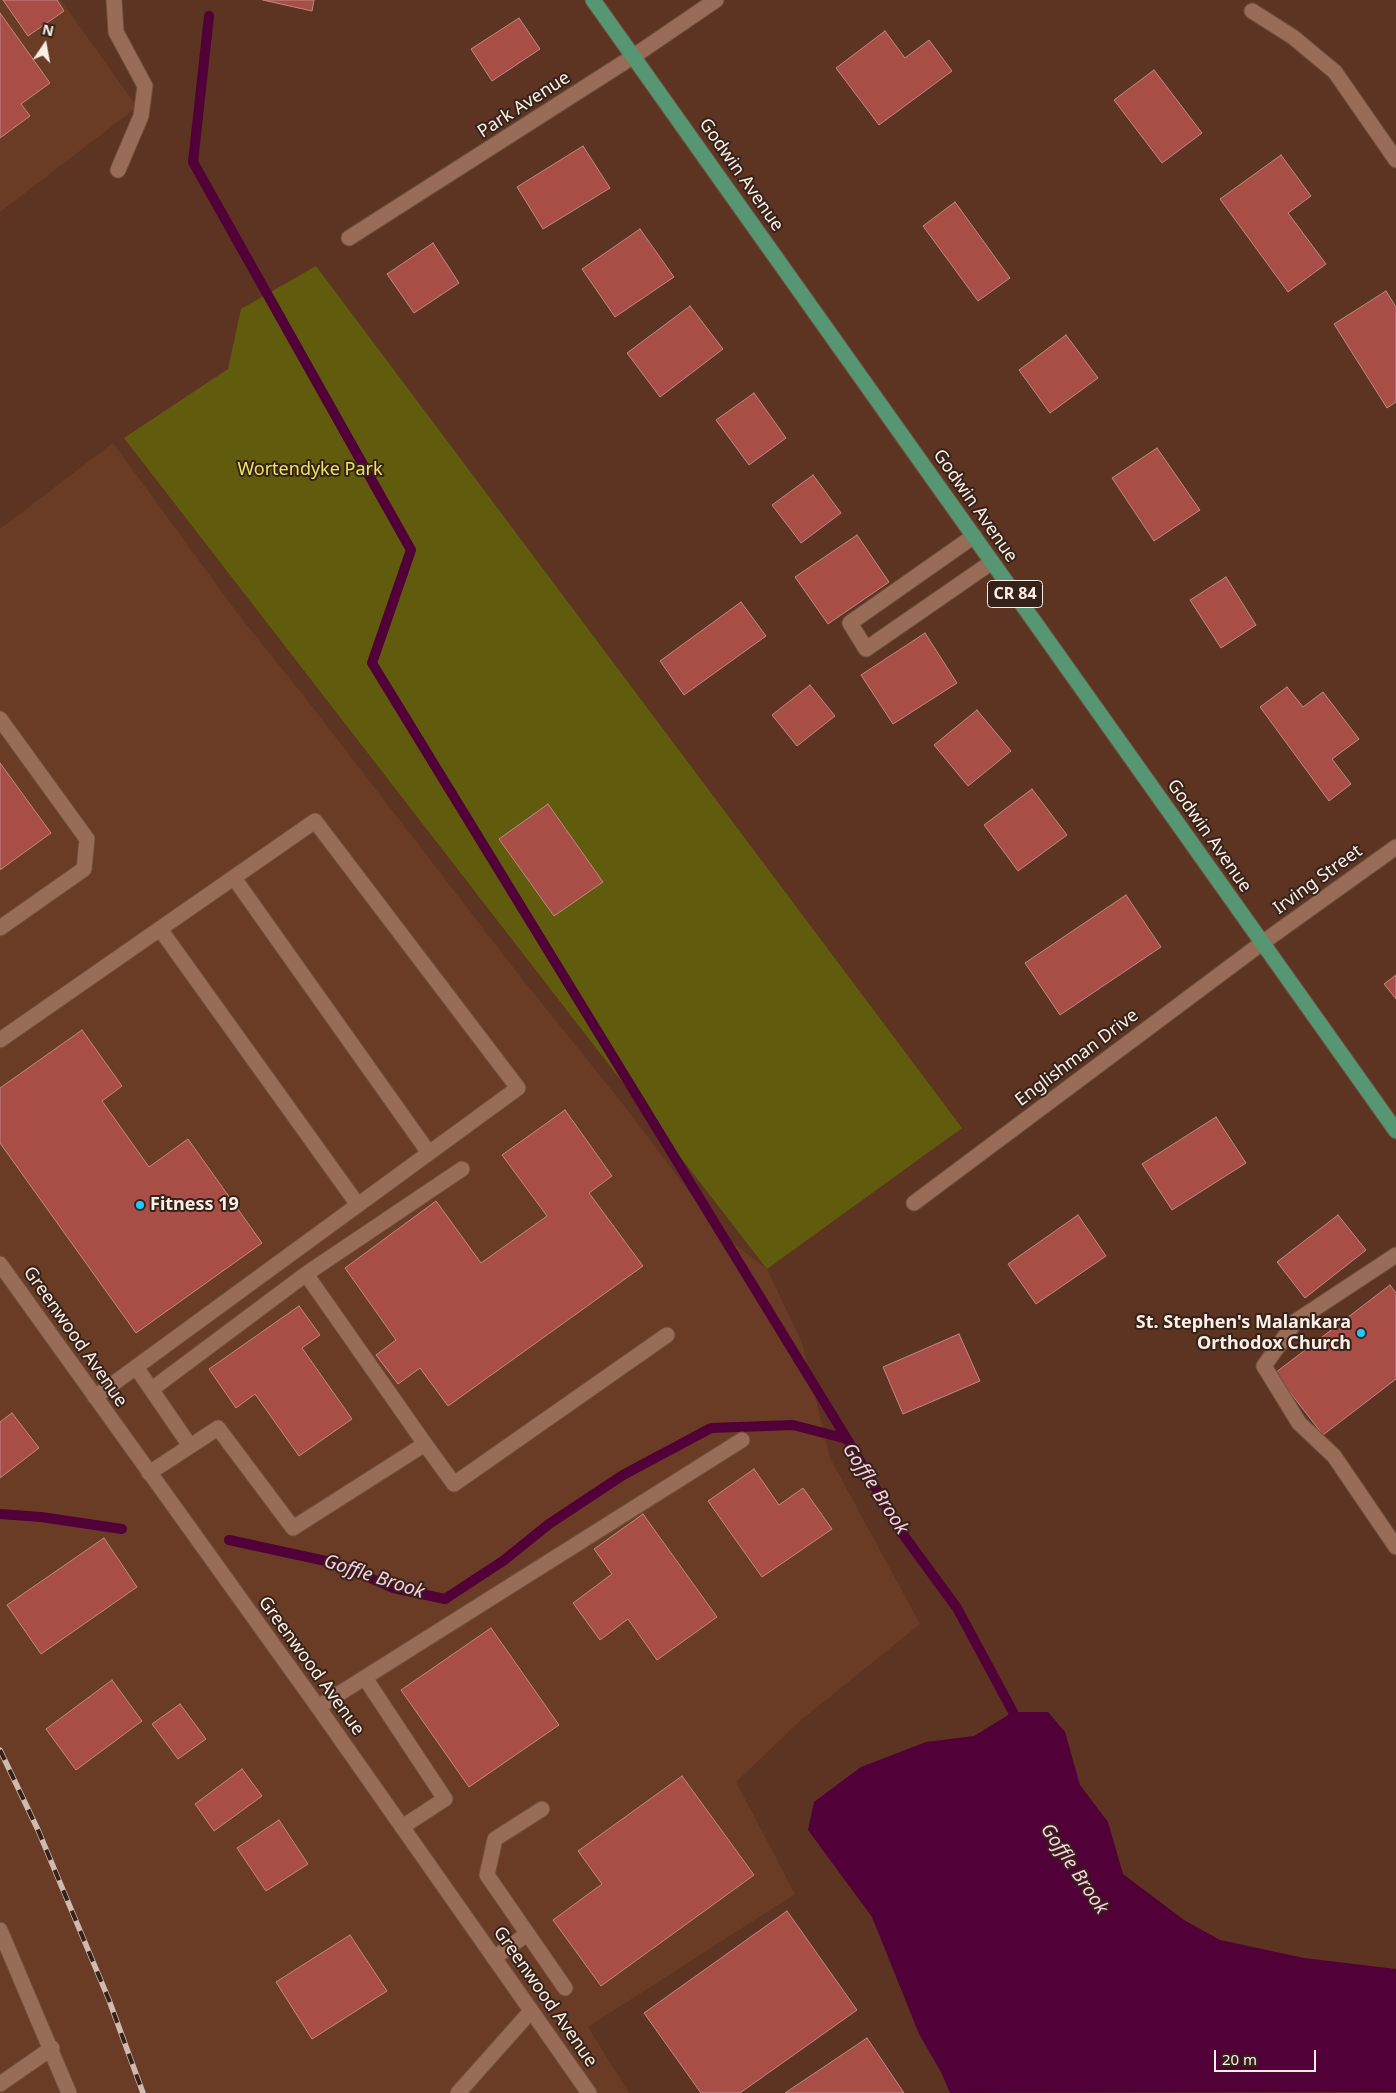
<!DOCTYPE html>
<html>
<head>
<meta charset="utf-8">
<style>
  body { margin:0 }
  #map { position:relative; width:1396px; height:2093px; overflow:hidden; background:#5d3421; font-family:"Noto Sans",sans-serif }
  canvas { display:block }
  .north { position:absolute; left:20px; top:20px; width:50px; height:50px; -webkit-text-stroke:4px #352219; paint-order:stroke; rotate:12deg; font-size:14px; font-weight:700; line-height:20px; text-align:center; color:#fdeee6 }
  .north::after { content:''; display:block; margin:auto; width:18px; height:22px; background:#fdeee6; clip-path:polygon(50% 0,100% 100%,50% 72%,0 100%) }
  .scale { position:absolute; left:1214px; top:2050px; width:102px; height:22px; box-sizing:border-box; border:2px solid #fdeee6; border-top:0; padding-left:6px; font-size:15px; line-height:18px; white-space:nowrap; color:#fdeee6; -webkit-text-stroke:4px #352219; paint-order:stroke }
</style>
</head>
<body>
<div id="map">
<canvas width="1396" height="2093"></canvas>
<div class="north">N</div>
<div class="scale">20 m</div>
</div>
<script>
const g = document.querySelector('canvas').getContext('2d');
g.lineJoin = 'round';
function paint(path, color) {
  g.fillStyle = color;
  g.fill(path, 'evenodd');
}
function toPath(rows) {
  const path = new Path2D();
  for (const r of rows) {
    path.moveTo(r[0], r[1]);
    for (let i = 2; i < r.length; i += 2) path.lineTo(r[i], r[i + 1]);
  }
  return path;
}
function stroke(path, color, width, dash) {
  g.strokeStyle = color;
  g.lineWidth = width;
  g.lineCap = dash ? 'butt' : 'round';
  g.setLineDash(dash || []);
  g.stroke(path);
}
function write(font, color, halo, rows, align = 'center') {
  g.font = font + ' "Noto Sans",sans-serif';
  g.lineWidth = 4;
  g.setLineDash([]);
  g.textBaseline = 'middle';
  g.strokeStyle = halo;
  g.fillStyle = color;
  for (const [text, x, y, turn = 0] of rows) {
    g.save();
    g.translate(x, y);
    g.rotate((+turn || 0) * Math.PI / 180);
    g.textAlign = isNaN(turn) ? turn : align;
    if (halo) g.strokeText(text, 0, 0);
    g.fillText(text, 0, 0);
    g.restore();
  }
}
const built = toPath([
  [0,0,61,0,137,107,0,212],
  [113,443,238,614,303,695,519,975,622,1103,721,1234,767,1269,802,1343,830,1458,920,1624,801,1720,736,1782,795,1894,588,2027,629,2093,0,2093,0,529]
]);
const green = toPath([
  [316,266,962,1128,767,1269,124,438,228,369,241,309]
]);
const water = toPath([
  [1013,1712,1048,1712,1065,1732,1080,1785,1108,1822,1123,1874,1184,1920,1220,1940,1304,1958,1396,1969,1396,2092,950,2093,941,2072,919,2034,872,1917,808,1830,814,1802,861,1767,926,1742,974,1736]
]);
const stream = toPath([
  [209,16,193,162,411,550,372,663,847,1439],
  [0,1514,41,1517,122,1529],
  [229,1540,335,1563,393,1588,445,1599,503,1561,549,1524,623,1475,711,1428,793,1425,847,1439,902,1533,957,1608,1013,1712,1016,1724]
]);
const building = toPath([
  [3,0,57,0,64,11,28,36,3,0],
  [263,0,314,0,312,11,263,0],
  [0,13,50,83,21,104,30,116,0,138,0,13],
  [519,18,540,49,492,81,471,49,519,18],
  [885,31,905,58,929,40,952,71,879,125,836,68,885,31],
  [1154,70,1202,133,1162,163,1114,100,1154,70],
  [583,146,610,188,543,229,517,187,583,146],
  [1281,155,1311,196,1288,213,1326,264,1288,292,1220,199,1281,155],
  [955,202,1010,278,978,301,923,226,955,202],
  [640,229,674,277,615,317,582,269,640,229],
  [433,243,459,283,414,313,387,274,433,243],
  [1386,291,1396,307,1396,402,1387,408,1334,324,1386,291],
  [690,306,723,349,660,397,627,353,690,306],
  [1066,335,1098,378,1050,413,1019,370,1066,335],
  [754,393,786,438,749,465,716,420,754,393],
  [1157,448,1200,510,1154,541,1112,478,1157,448],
  [813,475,841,513,801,543,772,505,813,475],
  [857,535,889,582,828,624,795,577,857,535],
  [1226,577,1256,625,1221,648,1190,600,1226,577],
  [741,602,766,636,684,695,660,661,741,602],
  [925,633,957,683,893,724,861,675,925,633],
  [810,685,835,716,797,746,772,715,810,685],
  [1287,687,1303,707,1323,692,1359,739,1332,759,1351,784,1329,801,1260,707,1287,687],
  [977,710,1011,751,968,786,934,745,977,710],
  [0,763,51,833,0,870,0,763],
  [1032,789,1067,835,1018,871,984,825,1032,789],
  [548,804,603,882,554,916,499,839,548,804],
  [1126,895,1161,947,1060,1015,1025,963,1126,895],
  [1396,975,1396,999,1384,984,1396,975],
  [82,1030,122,1086,102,1101,149,1167,188,1139,262,1243,136,1333,0,1143,0,1088,82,1030],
  [565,1110,612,1176,589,1193,643,1266,448,1406,420,1368,398,1384,376,1355,396,1340,345,1268,436,1201,481,1263,547,1216,502,1155,565,1110],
  [1216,1117,1246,1163,1172,1210,1142,1164,1216,1117],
  [1078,1215,1106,1256,1036,1304,1008,1264,1078,1215],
  [1338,1215,1366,1250,1305,1298,1277,1262,1338,1215],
  [1390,1285,1396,1293,1396,1379,1323,1435,1275,1373,1390,1285],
  [299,1306,320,1335,302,1348,352,1419,299,1456,255,1394,236,1408,209,1369,299,1306],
  [959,1334,980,1381,903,1414,883,1367,959,1334],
  [12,1413,39,1448,0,1478,0,1422,12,1413],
  [754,1469,779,1505,803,1488,832,1529,762,1577,708,1501,754,1469],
  [643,1514,717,1617,657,1660,628,1619,600,1640,573,1603,612,1574,594,1549,643,1514],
  [104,1538,137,1587,41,1654,7,1605,104,1538],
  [491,1628,559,1725,469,1787,401,1690,491,1628],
  [112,1680,142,1721,76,1770,46,1729,112,1680],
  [180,1704,206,1739,178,1759,152,1724,180,1704],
  [242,1769,262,1796,214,1831,195,1804,242,1769],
  [682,1776,754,1875,601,1986,553,1920,602,1884,578,1851,682,1776],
  [279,1820,308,1864,266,1891,237,1848,279,1820],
  [787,1911,857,2010,740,2093,701,2093,644,2013,787,1911],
  [350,1935,387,1991,312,2039,276,1982,350,1935],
  [867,2038,904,2093,785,2093,867,2038]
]);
const lane = toPath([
  [114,0,116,32,145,86,141,116,118,170],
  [974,536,850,623,866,649,992,562],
  [0,719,87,839,84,869,0,928],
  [234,878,429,1153],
  [160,929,358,1205],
  [0,1040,315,821,518,1088,95,1397],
  [1396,1255,1296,1321,1264,1366,1299,1423,1334,1456,1396,1547],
  [306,1274,462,1169],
  [136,1367,190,1446],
  [152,1389,306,1274,425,1444],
  [149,1473,218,1428,293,1528,425,1444,454,1484,667,1335],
  [365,1678,445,1799,402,1827],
  [318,1707,742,1440],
  [542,1809,495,1839,487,1875,565,1988],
  [0,1930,69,2093],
  [494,1958,527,1934],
  [0,2084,52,2048]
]);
const street = toPath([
  [1252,11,1293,37,1335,72,1396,160],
  [349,238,634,56,716,0],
  [914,1203,1262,943,1396,847],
  [0,1264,318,1707,589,2093],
  [458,2093,531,2011]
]);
const primary = toPath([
  [593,0,1396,1131]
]);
const rail = toPath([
  [0,1750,38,1830,109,2000,143,2093]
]);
const markers = [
  [140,1205,5,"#20c9fd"],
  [1361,1333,5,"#20c9fd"]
];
const shields = [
  [1015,594,55]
];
const shieldNames = [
  ["CR 84",1015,594]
];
const streetNames = [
  ["Park Avenue",524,105,-33],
  ["Godwin Avenue",741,175,55],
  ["Godwin Avenue",975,506,55],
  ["Godwin Avenue",1209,836,55],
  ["Irving Street",1318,880,-36],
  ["Englishman Drive",1077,1058,-37],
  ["Greenwood Avenue",75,1337,55],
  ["Greenwood Avenue",311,1666,54],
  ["Greenwood Avenue",545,1997,55]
];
const parkNames = [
  ["Wortendyke Park",310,470]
];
const poiNames = [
  ["Fitness 19",150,1205],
  ["St. Stephen's Malankara",1351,1323,"right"],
  ["Orthodox Church",1351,1344,"right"]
];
const waterNames = [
  ["Goffle Brook",875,1489,57],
  ["Goffle Brook",374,1577,18],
  ["Goffle Brook",1074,1869,56]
];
paint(built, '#6b3c25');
paint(green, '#615c0d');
paint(water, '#510038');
stroke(stream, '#510038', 10);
paint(building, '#a94d47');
stroke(building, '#bf8a84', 1);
stroke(lane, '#6d4e3d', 17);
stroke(street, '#6d4e3d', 17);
stroke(primary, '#6d4e3d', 17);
stroke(lane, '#996c57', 15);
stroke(street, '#996c57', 15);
stroke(primary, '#579673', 15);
stroke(rail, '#d0b9ae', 5.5);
stroke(rail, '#352219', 4, [11]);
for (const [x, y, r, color] of markers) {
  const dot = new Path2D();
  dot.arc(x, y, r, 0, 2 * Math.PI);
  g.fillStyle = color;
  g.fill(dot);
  stroke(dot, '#352219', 2);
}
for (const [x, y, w] of shields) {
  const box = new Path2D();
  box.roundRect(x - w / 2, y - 13.5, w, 27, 4);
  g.fillStyle = '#352219';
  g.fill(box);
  stroke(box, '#fdeee6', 1);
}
write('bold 16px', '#fdeee6', null, shieldNames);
write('18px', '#fdeee6', '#352219', streetNames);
write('18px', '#ede561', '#352219', parkNames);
write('bold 18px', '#fdeee6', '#352219', poiNames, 'left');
write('italic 19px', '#fccee6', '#352219', waterNames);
</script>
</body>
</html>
